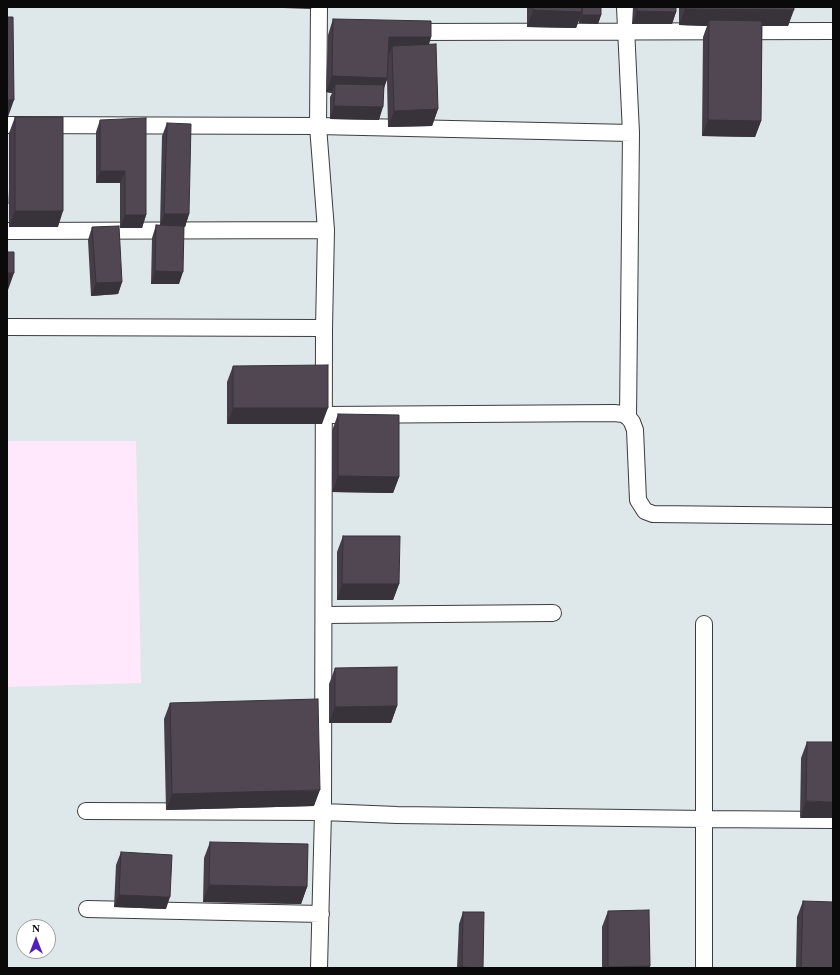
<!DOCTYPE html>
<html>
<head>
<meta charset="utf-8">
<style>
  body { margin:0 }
  #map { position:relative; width:840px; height:975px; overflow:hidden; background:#ffe8fb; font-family:"Times New Roman",serif }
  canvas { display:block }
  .frame { position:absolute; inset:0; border:8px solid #0a0a0a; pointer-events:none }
  .north { position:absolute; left:16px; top:919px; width:40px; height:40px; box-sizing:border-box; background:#fff; border:1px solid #9d9d9d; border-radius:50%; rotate:0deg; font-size:11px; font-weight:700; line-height:16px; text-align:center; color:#0a0a0a }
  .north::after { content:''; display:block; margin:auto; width:14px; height:18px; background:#5122bb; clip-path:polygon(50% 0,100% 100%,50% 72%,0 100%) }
</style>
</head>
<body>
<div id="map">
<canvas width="840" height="975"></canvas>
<div class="frame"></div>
<div class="north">N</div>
</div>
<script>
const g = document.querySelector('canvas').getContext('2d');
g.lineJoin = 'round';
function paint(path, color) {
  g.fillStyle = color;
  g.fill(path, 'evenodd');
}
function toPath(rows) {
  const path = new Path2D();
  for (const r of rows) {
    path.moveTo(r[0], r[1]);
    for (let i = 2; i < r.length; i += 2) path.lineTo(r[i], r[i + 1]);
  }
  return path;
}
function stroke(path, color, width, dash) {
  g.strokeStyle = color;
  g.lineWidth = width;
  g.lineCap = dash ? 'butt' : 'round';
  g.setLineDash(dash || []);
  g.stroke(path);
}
const industrial = toPath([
  [7,7,833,7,833,968,7,968,7,687,141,683,136,441,7,441],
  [24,927,48,927,48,951,24,951]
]);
const minor = toPath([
  [319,7,318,126,326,230,324,328,323,812,319,968],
  [625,7,631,133],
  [410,32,833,31],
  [7,125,318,126,631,133,628,417],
  [7,231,326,230],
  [7,327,324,328],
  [325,415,614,413,623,414,628,417,632,422,635,430,638,500,645,511,653,514,833,516],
  [324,615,553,613],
  [704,624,704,968],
  [86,811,323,812,397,815,705,819,833,820],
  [87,909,321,914]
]);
const wall = toPath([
  [527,7,601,7,601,15,598,24,579,23,579,20,576,28,527,27],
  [633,7,676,7,676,12,672,24,632,24],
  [679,7,794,7,788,26,762,26,761,121,755,137,702,136,703,37,707,26,679,25],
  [333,19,431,37,429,45,438,109,432,126,388,127,387,80,384,88,379,120,330,119,330,97,332,93,326,92,328,35],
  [15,117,58,227,9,227,9,133],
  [100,120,146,215,142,228,120,228,120,183,96,183,96,132],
  [167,123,189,214,185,227,184,227,179,284,151,284,152,238,156,225,160,225,162,136],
  [92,227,122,282,118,294,91,296,88,240],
  [233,366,322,424,227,424,227,382],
  [338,414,399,477,393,493,332,492,332,431],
  [343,536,399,584,393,600,337,600,337,552],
  [335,668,397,706,391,723,329,723,329,684],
  [170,703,314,806,166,810,164,719],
  [807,742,833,742,800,818,801,758],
  [210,842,307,887,301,904,203,902,204,858],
  [121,852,166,909,114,907,116,865],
  [803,901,833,968,796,968,797,917],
  [608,911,650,966,649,968,602,968,602,927],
  [463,912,483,968,457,968,459,924]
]);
const shadedWall = toPath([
  [284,7,312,7,311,9,284,8],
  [685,9,794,10,788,26,709,26,709,20,707,26,679,25],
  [533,10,582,12,576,28,527,27],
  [637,11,676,12,672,24,632,24],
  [582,15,601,15,598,24,579,23],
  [389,37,431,37,425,54,392,46,390,53,383,53],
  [332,76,387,78,382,94,335,84,332,93,326,92],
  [7,100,14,100,8,117,7,117],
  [334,106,383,107,379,120,330,119],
  [438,109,432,126,388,127,394,111],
  [708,120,761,121,755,137,702,136],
  [100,171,125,171,120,183,96,183],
  [15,211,63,211,58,227,9,227],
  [164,214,189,214,185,227,160,226],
  [125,215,146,215,142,228,120,228],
  [155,271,183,272,179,284,151,284],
  [7,273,14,273,8,290,7,290],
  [122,282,118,294,91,296,96,283],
  [233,408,328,408,322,424,227,424],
  [338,476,399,477,393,493,332,492],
  [342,584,399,584,393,600,337,600],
  [397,706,391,723,329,723,335,707],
  [320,790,314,806,166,810,172,794],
  [806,801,833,802,833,818,800,818],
  [209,885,307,887,301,904,203,902],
  [119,895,170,897,166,909,114,907],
  [650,966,649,968,608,968,608,967]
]);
const building = toPath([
  [533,7,582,7,582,12,533,10,533,7],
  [582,7,601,7,601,15,582,15,582,7],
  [637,7,676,7,676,12,637,11,637,7],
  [685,7,794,7,794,10,685,9,685,7],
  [7,17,13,17,14,100,7,100,7,17],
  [333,19,431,21,431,37,389,37,387,78,332,76,333,19],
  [709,20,762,21,761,121,708,120,709,20],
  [436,44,438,109,394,111,392,46,436,44],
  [335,84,384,85,383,107,334,106,335,84],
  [15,117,63,117,63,211,15,211,15,117],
  [146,118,146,215,125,215,125,171,100,171,100,120,146,118],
  [167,123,191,124,189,214,164,214,167,123],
  [7,176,8,204,7,204,7,176],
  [156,225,184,226,183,272,155,271,156,225],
  [119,226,122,282,96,283,92,227,119,226],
  [7,252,14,252,14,273,7,273,7,252],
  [328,365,328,408,233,408,233,366,328,365],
  [338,414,399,415,399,477,338,476,338,414],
  [343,536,400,536,399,584,342,584,343,536],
  [397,667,397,706,335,707,335,668,397,667],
  [318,699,320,790,172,794,170,703,318,699],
  [807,742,833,742,833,802,806,801,807,742],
  [210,842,308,844,307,887,209,885,210,842],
  [121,852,172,855,170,897,119,895,121,852],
  [803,901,833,902,833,968,801,968,803,901],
  [649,910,650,966,608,967,608,911,649,910],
  [463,912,484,912,483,968,462,967,463,912]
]);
paint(industrial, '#dee7ea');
stroke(minor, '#3d3d3d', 18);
stroke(minor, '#fff', 16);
paint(wall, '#453d47');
paint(shadedWall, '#38323a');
paint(building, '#504753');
stroke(building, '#38323a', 1);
</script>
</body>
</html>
